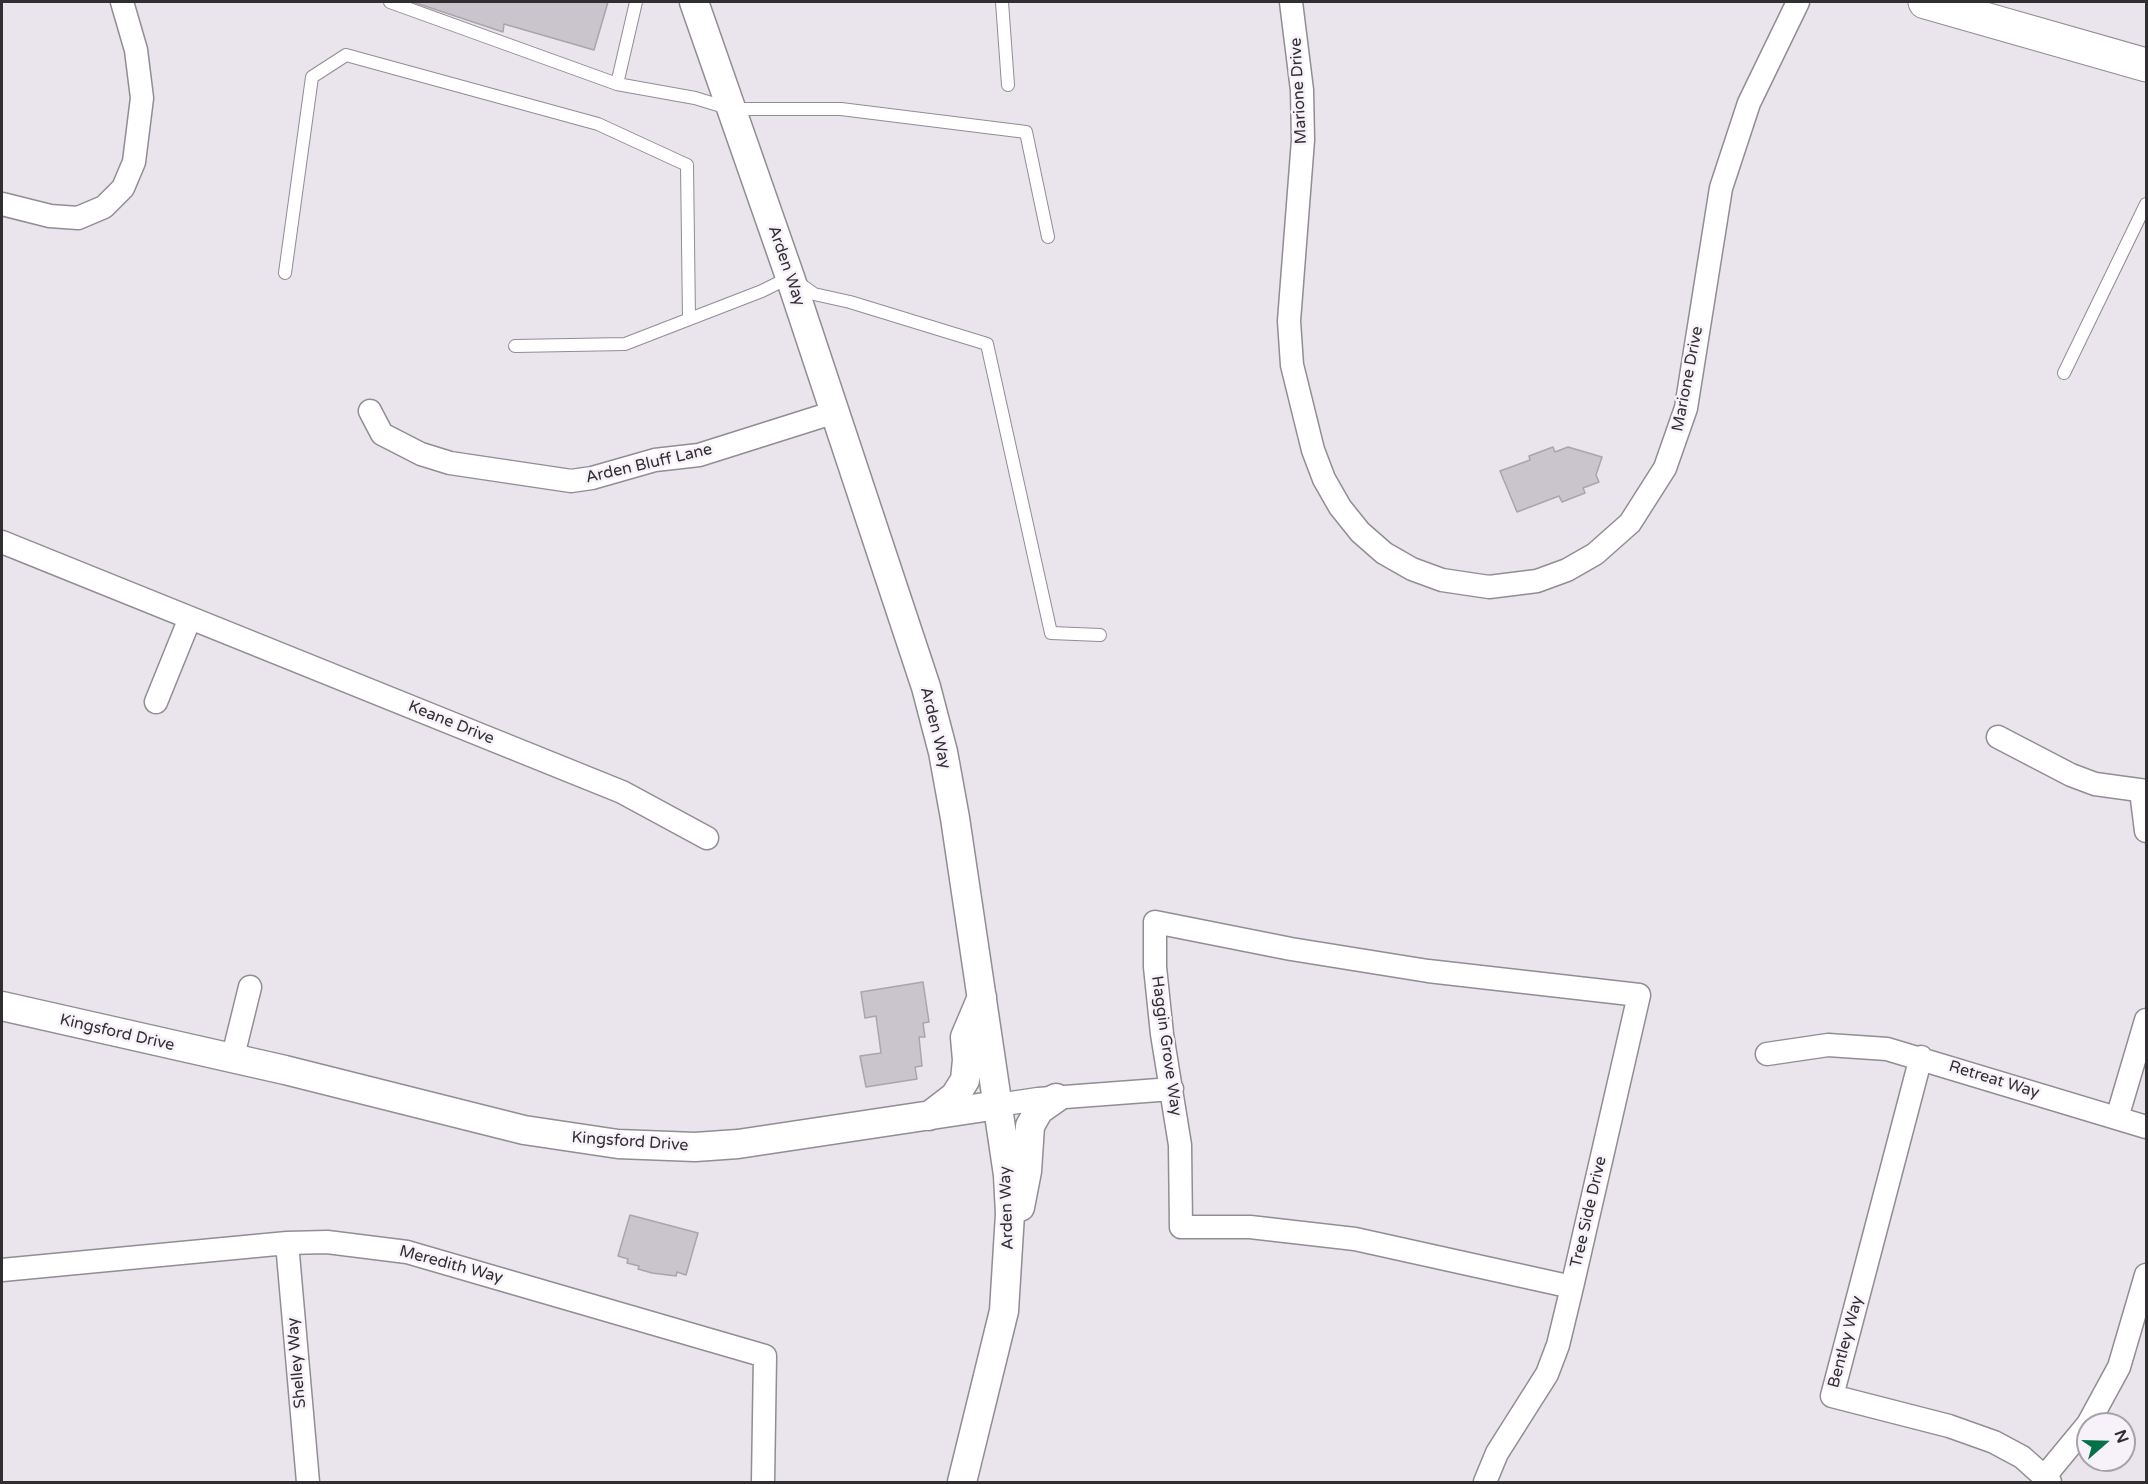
<!DOCTYPE html>
<html>
<head>
<meta charset="utf-8">
<style>
  body { margin:0 }
  #map { position:relative; width:2148px; height:1484px; overflow:hidden; background:#eae4ec; font-family:"Varela Round",sans-serif }
  canvas { display:block }
  .frame { position:absolute; inset:0; border:3px solid #312e31; pointer-events:none }
  .north { position:absolute; left:2076px; top:1412px; width:60px; height:60px; box-sizing:border-box; background:#f7f1f9; border:2px solid #a8a3a9; border-radius:50%; rotate:70deg; font-size:16px; font-weight:700; line-height:24px; text-align:center; color:#312e31 }
  .north::after { content:''; display:block; margin:auto; width:21px; height:27px; background:#047149; clip-path:polygon(50% 0,100% 100%,50% 72%,0 100%) }
</style>
</head>
<body>
<div id="map">
<canvas width="2148" height="1484"></canvas>
<div class="frame"></div>
<div class="north">N</div>
</div>
<script>
const g = document.querySelector('canvas').getContext('2d');
g.lineJoin = 'round';
function paint(path, color) {
  g.fillStyle = color;
  g.fill(path, 'evenodd');
}
function toPath(rows) {
  const path = new Path2D();
  for (const r of rows) {
    path.moveTo(r[0], r[1]);
    for (let i = 2; i < r.length; i += 2) path.lineTo(r[i], r[i + 1]);
  }
  return path;
}
function stroke(path, color, width, dash) {
  g.strokeStyle = color;
  g.lineWidth = width;
  g.lineCap = dash ? 'butt' : 'round';
  g.setLineDash(dash || []);
  g.stroke(path);
}
function write(font, color, halo, rows, align = 'center') {
  g.font = font + ' "Varela Round",sans-serif';
  g.lineWidth = 5;
  g.setLineDash([]);
  g.textBaseline = 'middle';
  g.strokeStyle = halo;
  g.fillStyle = color;
  for (const [text, x, y, turn = 0] of rows) {
    g.save();
    g.translate(x, y);
    g.rotate((+turn || 0) * Math.PI / 180);
    g.textAlign = isNaN(turn) ? turn : align;
    if (halo) g.strokeText(text, 0, 0);
    g.fillText(text, 0, 0);
    g.restore();
  }
}
const building = toPath([
  [413,2,608,2,594,50,504,24,503,32,413,2],
  [1553,447,1555,452,1568,447,1602,457,1596,475,1599,482,1583,488,1585,493,1562,502,1559,496,1517,512,1500,471,1530,460,1529,456,1553,447],
  [923,982,929,1022,923,1023,925,1037,919,1037,922,1066,915,1067,917,1079,866,1087,860,1056,881,1053,876,1016,865,1018,861,992,923,982],
  [630,1215,698,1233,686,1275,677,1272,676,1276,652,1273,638,1269,639,1266,627,1263,628,1259,618,1256,630,1215]
]);
const service = toPath([
  [390,2,617,84,695,98,731,109,841,109,1026,132,1048,237],
  [1002,2,1008,85],
  [617,84,636,2],
  [285,273,312,77,346,55,598,124,687,165,689,319],
  [515,346,625,344,762,291,790,277,814,294,850,302,987,344,1051,633,1100,635],
  [2064,373,2146,204]
]);
const minor = toPath([
  [1291,2,1302,90,1303,140,1289,321,1292,365,1313,450,1324,479,1340,507,1360,532,1384,553,1412,569,1442,580,1489,587,1537,581,1567,570,1595,554,1630,523,1665,468,1686,408,1721,188,1749,103,1798,2],
  [2,204,50,216,78,218,104,207,123,188,134,162,142,98,136,50,122,2],
  [370,411,382,434,421,454,450,463,571,481,592,478,655,460,699,455,835,412],
  [2,542,622,792,707,838],
  [156,702,190,618],
  [1998,737,2071,775,2095,784,2146,791],
  [2141,791,2146,831],
  [1767,1054,1828,1045,1887,1049,2146,1127],
  [1921,1057,1832,1396,1949,1426,1994,1442,2022,1457,2050,1482],
  [232,1060,250,987],
  [998,1105,1038,1099,1172,1089],
  [2117,1118,2146,1020],
  [287,1243,308,1482],
  [2,1270,287,1243,327,1242,407,1252,765,1356,763,1482],
  [2088,1424,2119,1367,2146,1275],
  [2045,1476,2088,1424],
  [1485,1482,1497,1453,1547,1374,1558,1345,1572,1287,1639,995,1428,971,1291,949,1155,922,1155,967,1162,1034,1180,1145,1181,1227,1250,1227,1355,1239,1572,1287]
]);
const tertiary = toPath([
  [694,2,790,277,926,687,943,752,955,818,1008,1175,1010,1214,1004,1311,962,1482],
  [2,1006,285,1070,524,1130,618,1144,695,1147,738,1144,998,1105],
  [929,1116,955,1096,965,1080,967,1060,965,1037,982,997],
  [1020,1207,1027,1171,1030,1126,1039,1110,1056,1098]
]);
const primary = toPath([
  [1925,2,2146,65]
]);
const streetNames = [
  ["Marione Drive",1299,91,-93],
  ["Arden Way",786,266,71],
  ["Marione Drive",1688,379,-79],
  ["Arden Bluff Lane",649,464,-13],
  ["Keane Drive",451,723,22],
  ["Arden Way",935,728,76],
  ["Kingsford Drive",117,1033,13],
  ["Haggin Grove Way",1166,1046,82],
  ["Retreat Way",1994,1080,17],
  ["Kingsford Drive",630,1142,4],
  ["Arden Way",1007,1208,-92],
  ["Tree Side Drive",1589,1212,-77],
  ["Meredith Way",451,1265,15],
  ["Bentley Way",1846,1342,-75],
  ["Shelley Way",297,1363,-95]
];
paint(building, '#cac5cc');
stroke(building, '#aaa4ac', 1.5);
stroke(service, '#928c94', 14);
stroke(minor, '#928c94', 25);
stroke(tertiary, '#928c94', 31);
stroke(primary, '#928c94', 35);
stroke(service, '#fff', 12);
stroke(minor, '#fff', 22);
stroke(tertiary, '#fff', 28);
stroke(primary, '#fff', 33);
write('16px', '#312e31', '#f7f1f9', streetNames);
</script>
</body>
</html>
